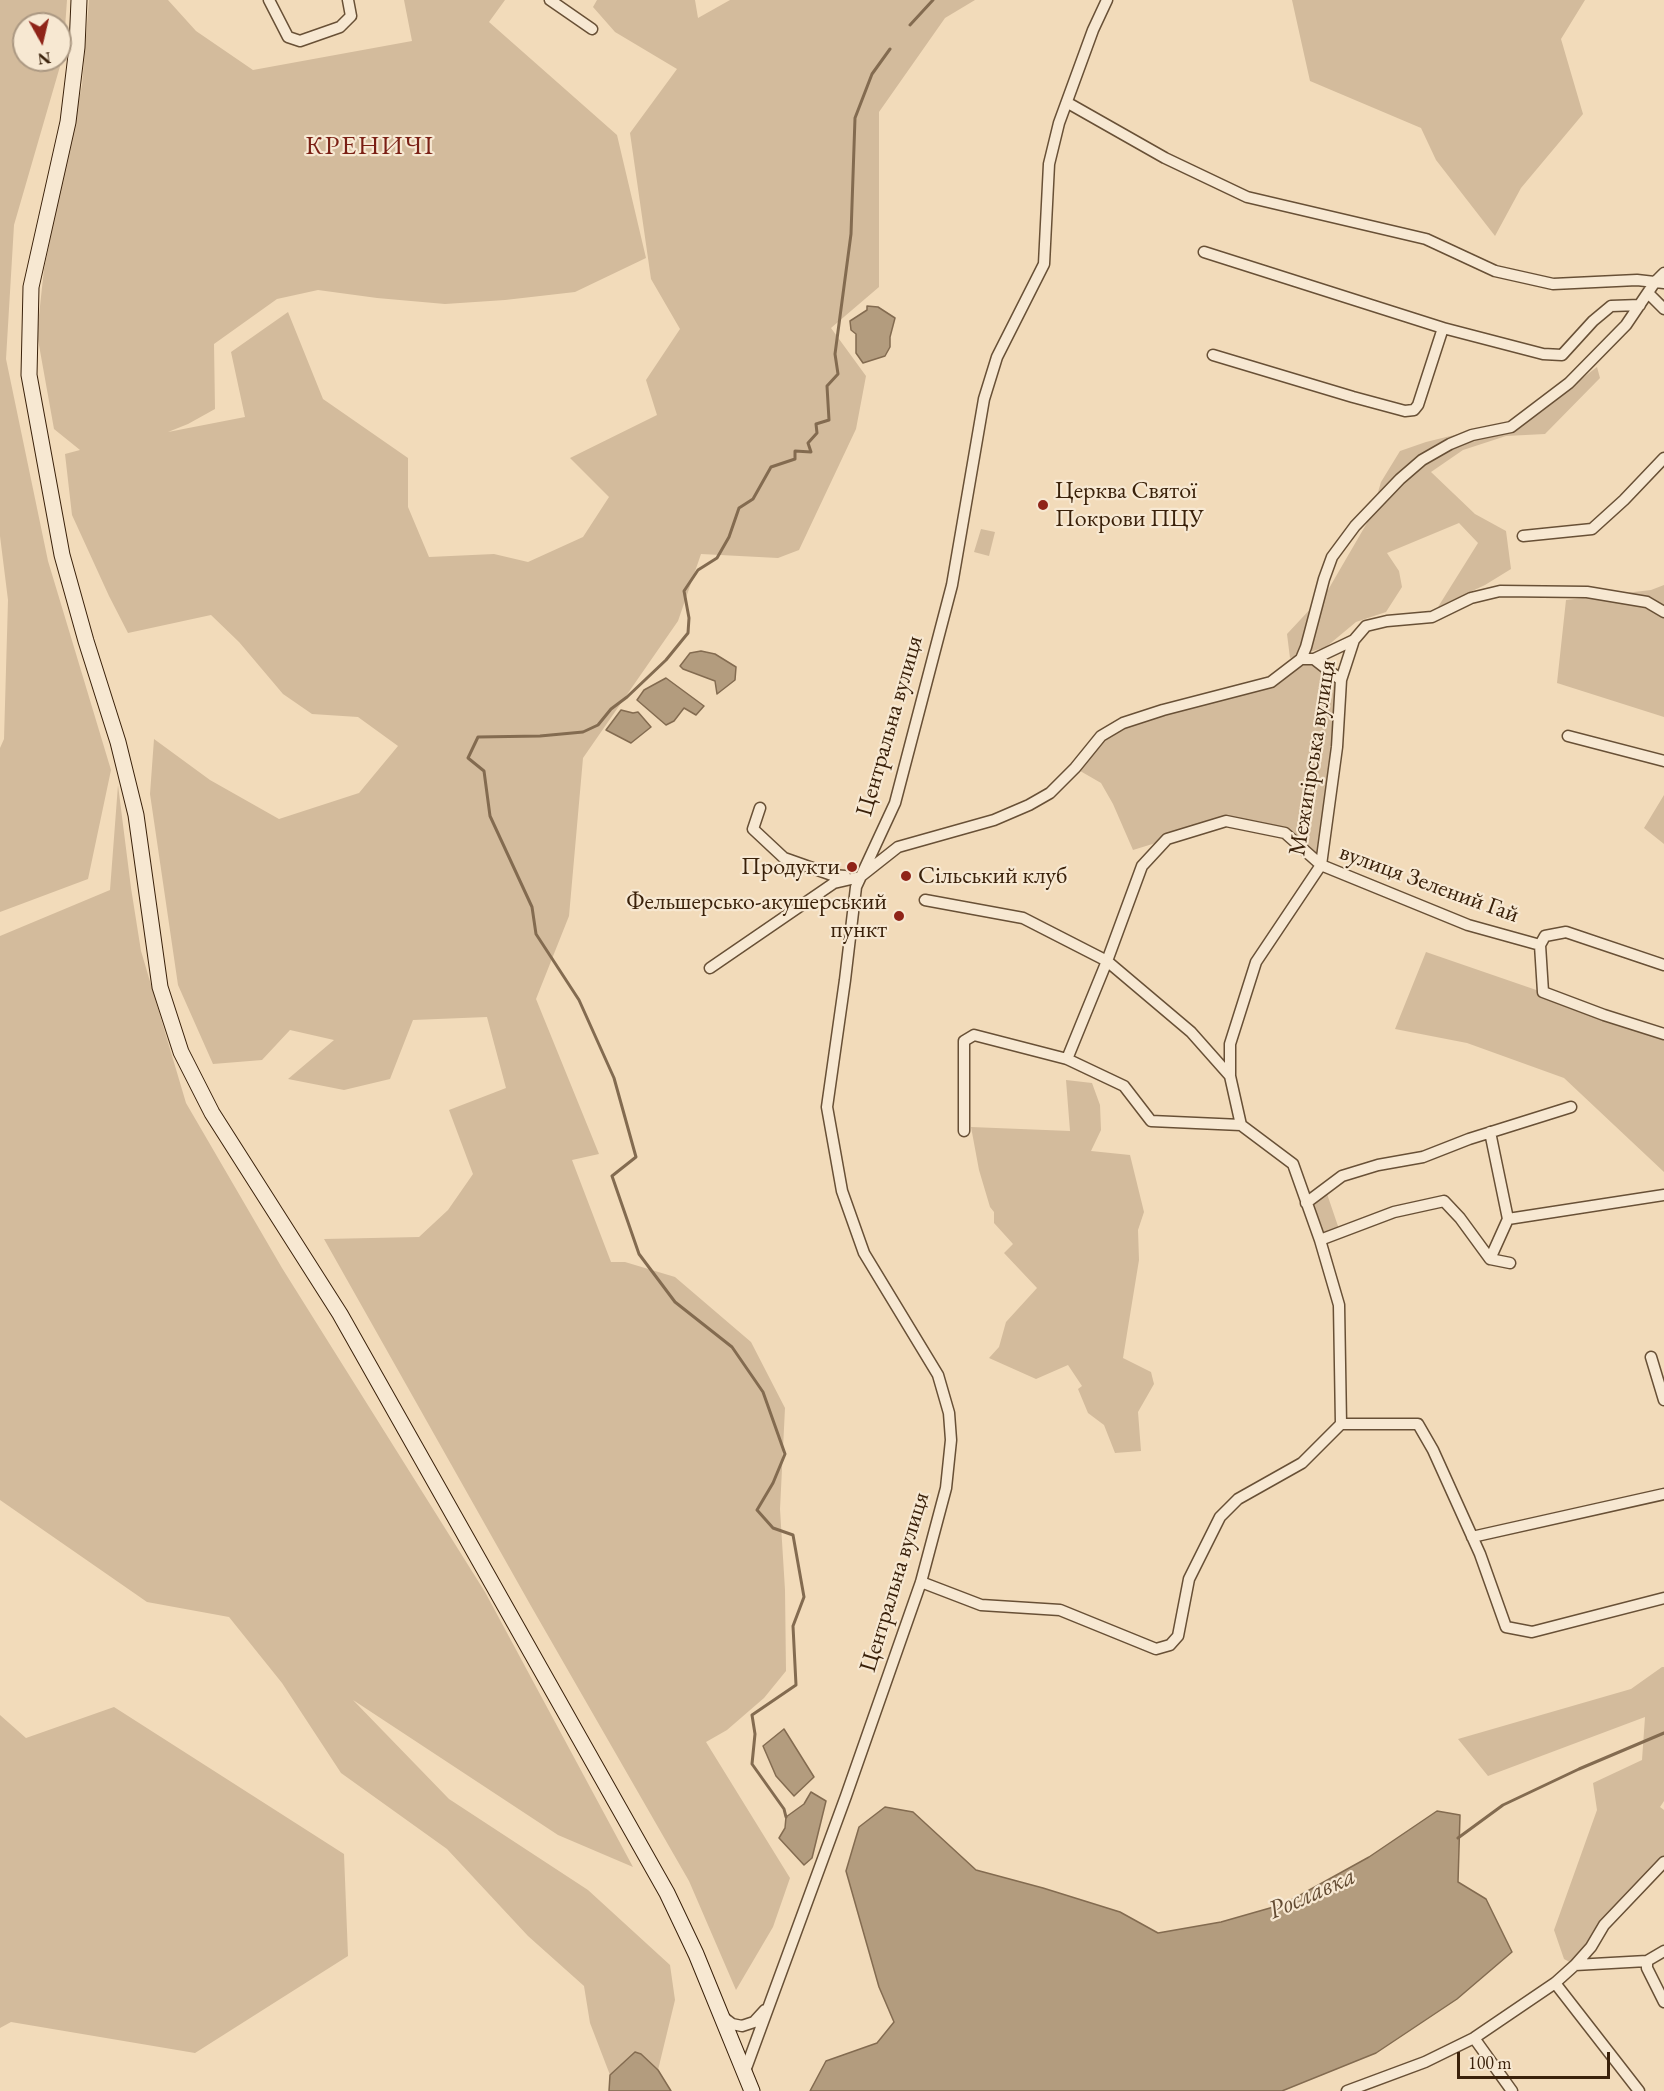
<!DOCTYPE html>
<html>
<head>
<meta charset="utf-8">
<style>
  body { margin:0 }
  #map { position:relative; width:1664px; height:2091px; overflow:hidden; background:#f2dbba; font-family:"EB Garamond",serif }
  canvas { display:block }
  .north { position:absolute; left:12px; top:12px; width:60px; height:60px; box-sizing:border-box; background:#f7e8d2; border:2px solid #ab9882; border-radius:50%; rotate:172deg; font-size:16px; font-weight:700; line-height:24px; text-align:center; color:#3a210a }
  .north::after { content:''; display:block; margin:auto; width:21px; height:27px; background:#8f2418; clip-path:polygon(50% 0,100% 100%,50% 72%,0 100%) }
  .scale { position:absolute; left:1457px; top:2052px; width:153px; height:27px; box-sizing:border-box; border:3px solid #3a210a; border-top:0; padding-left:8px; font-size:18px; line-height:21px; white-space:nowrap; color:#3a210a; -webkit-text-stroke:4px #f7e8d2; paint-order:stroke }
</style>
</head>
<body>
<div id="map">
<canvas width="1664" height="2091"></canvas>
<div class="north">N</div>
<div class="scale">100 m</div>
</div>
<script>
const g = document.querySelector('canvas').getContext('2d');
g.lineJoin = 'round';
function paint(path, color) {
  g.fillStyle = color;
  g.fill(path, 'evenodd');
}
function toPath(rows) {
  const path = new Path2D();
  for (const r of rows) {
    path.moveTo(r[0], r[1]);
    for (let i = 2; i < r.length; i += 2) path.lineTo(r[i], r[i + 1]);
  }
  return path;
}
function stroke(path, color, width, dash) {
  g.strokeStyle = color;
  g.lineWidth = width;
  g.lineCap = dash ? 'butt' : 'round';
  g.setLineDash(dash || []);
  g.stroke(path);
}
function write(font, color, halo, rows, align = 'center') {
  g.font = font + ' "EB Garamond",serif';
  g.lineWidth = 4.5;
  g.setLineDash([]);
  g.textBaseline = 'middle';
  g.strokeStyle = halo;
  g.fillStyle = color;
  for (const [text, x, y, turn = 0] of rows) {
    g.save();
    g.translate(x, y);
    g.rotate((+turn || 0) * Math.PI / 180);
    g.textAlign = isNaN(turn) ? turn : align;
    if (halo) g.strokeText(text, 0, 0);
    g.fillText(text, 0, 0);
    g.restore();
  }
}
const green = toPath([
  [0,0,67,0,63,56,14,225,6,359,48,561,111,770,88,879,0,912,0,748,4,739,8,600,0,536],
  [24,24,60,24,60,60,24,60],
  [89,0,168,0,196,31,253,70,412,41,404,0,505,0,489,22,617,135,646,258,575,292,505,300,445,304,377,298,318,290,277,299,214,344,215,409,188,424,168,432,245,417,231,352,288,312,323,399,408,458,408,507,429,557,494,554,528,562,583,537,609,497,570,458,657,415,646,380,680,329,651,279,630,133,677,69,615,32,593,7,597,0,695,0,698,18,730,0,975,0,945,18,879,112,879,287,831,328,866,376,856,429,799,550,778,558,701,554,678,621,583,758,569,916,536,999,599,1154,572,1160,611,1262,625,1262,675,1277,751,1342,785,1408,780,1509,785,1590,786,1671,764,1698,727,1730,706,1742,790,1878,773,1927,736,1990,689,1881,531,1606,324,1239,419,1237,448,1210,473,1174,449,1110,506,1088,487,1017,413,1020,390,1079,344,1090,288,1079,334,1040,290,1030,262,1060,213,1064,178,985,150,794,154,739,210,780,279,819,359,793,398,746,358,717,312,714,283,694,239,642,211,615,128,633,109,596,72,515,65,454,80,450,54,429,37,334,44,269,82,85],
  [1292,0,1585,0,1561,39,1583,114,1521,188,1495,236,1436,160,1421,128,1310,81],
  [1597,367,1600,378,1545,434,1506,436,1463,450,1431,472,1475,514,1506,531,1511,569,1485,585,1438,607,1478,543,1459,523,1387,553,1399,571,1402,587,1386,612,1356,622,1326,647,1290,658,1287,634,1328,590,1371,516,1381,482,1400,451,1426,442,1491,426,1529,419],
  [981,529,995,532,989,556,974,552],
  [1664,585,1664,717,1557,683,1566,600,1651,590],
  [1314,659,1341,680,1321,865,1285,833,1227,821,1133,850,1113,804,1101,783,1075,768,1101,736,1123,723,1271,682,1293,666],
  [118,785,131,888,141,951,186,1103,282,1268,485,1592,633,1867,558,1835,353,1700,449,1799,588,1890,670,1965,675,2000,658,2070,641,2054,635,2052,610,2075,590,2023,584,1986,528,1936,447,1849,341,1773,282,1683,229,1617,147,1602,0,1500,0,936,110,890],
  [1664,795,1664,844,1644,828],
  [1426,952,1664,1034,1664,1172,1564,1078,1467,1043,1395,1029],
  [1066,1080,1092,1083,1100,1105,1101,1130,1091,1151,1130,1155,1144,1212,1138,1230,1139,1260,1123,1358,1151,1372,1154,1384,1138,1412,1141,1451,1115,1453,1104,1425,1088,1413,1078,1389,1082,1386,1068,1365,1036,1379,989,1358,999,1347,1006,1322,1037,1288,1004,1253,1013,1244,994,1223,994,1212,990,1207,979,1170,971,1127,1070,1131],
  [1325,1188,1340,1232,1320,1240,1306,1203],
  [1662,1667,1664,1667,1664,1801,1660,1807,1664,1810,1664,1862,1575,1965,1564,1959,1554,1930,1597,1810,1593,1783,1642,1760,1645,1717,1488,1776,1458,1739,1631,1689],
  [114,1707,344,1854,348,1956,195,2053,11,2022,0,2028,0,1715,26,1738]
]);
const water = toPath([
  [867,306,878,307,895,318,890,337,890,347,885,356,863,363,856,353,856,334,851,330,850,321,867,310,867,306],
  [701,651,715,654,736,667,735,680,717,694,715,681,683,669,680,666,690,653,701,651],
  [666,678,704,706,696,715,684,708,674,721,666,725,637,700,644,690,666,678],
  [621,710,633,713,638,712,651,727,631,743,606,730,621,710],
  [784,1729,814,1777,794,1796,776,1776,763,1746,784,1729],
  [811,1792,826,1801,812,1858,804,1865,779,1838,785,1828,786,1817,804,1804,811,1792],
  [885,1807,913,1812,976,1870,1043,1888,1120,1912,1158,1933,1221,1922,1284,1904,1369,1857,1437,1811,1460,1815,1458,1882,1486,1899,1512,1952,1457,1999,1376,2053,1282,2091,810,2091,826,2061,877,2043,894,2022,879,1987,846,1871,859,1827,885,1807],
  [635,2052,641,2054,658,2070,671,2091,609,2091,610,2075,635,2052]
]);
const stream = toPath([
  [910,25,933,0],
  [786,1817,784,1809,752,1764,755,1734,752,1715,796,1685,793,1626,804,1597,793,1535,773,1528,757,1510,773,1483,785,1454,763,1392,732,1347,675,1302,639,1254,612,1176,636,1157,614,1078,579,1000,536,934,532,907,490,816,484,771,468,758,478,737,540,736,583,732,598,725,611,709,627,697,666,660,688,633,689,618,684,591,698,570,717,558,729,537,739,508,753,499,771,467,795,459,795,451,811,452,808,443,817,433,816,424,829,420,827,386,838,374,835,354,851,234,855,118,872,74,890,49],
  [1458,1838,1503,1805,1579,1769,1664,1733]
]);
const street = toPath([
  [269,0,288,37,300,41,340,27,351,16,348,0],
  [550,0,592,29],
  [1068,103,1165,158,1247,197,1426,239,1495,271,1553,284,1637,280,1664,283],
  [1204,252,1443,328,1543,354,1562,355,1593,321,1611,306,1640,305],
  [1648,293,1664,309],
  [1213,355,1353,397,1405,411,1414,410,1418,405,1443,328],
  [1523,536,1592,529,1624,500,1664,458],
  [1301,659,1306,647,1324,579,1332,557,1355,526,1400,479,1422,460,1450,444,1472,435,1511,427,1569,383,1626,325,1655,282,1664,273],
  [1314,659,1354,640,1366,626,1387,621,1432,617,1471,598,1500,591,1587,592,1647,602,1664,612],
  [1568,736,1664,761],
  [760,808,753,829,784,858,832,875,845,876],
  [925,900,1023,918,1107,961,1191,1032,1230,1076],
  [1664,965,1566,932,1545,936,1540,945,1543,992,1604,1015,1664,1034],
  [710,968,834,883,860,877,898,847,994,820,1029,805,1050,793,1075,768,1101,736,1123,723,1163,710,1271,682,1301,659,1314,659,1341,680],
  [1067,1059,1107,961,1142,866,1167,839,1226,821,1285,833,1321,865,1468,925,1540,945],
  [964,1131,964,1041,974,1035,1067,1059,1124,1086,1151,1121,1241,1125],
  [1490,1132,1508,1219],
  [1306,1203,1342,1176,1378,1165,1423,1157,1469,1139,1571,1107],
  [1320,1240,1394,1212,1444,1201,1460,1218,1490,1259,1510,1263],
  [1490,1259,1508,1219,1664,1195],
  [1651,1357,1664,1400],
  [1341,1424,1418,1424,1433,1450,1480,1554,1506,1627,1532,1632,1664,1598],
  [1472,1537,1664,1494],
  [921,1582,981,1605,1060,1610,1156,1649,1170,1645,1178,1636,1189,1579,1220,1517,1238,1499,1302,1463,1341,1424,1339,1305,1320,1240,1293,1164,1241,1125,1230,1076,1230,1044,1256,962,1321,865,1337,747,1341,680,1354,640],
  [1647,1961,1664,1951],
  [1575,1965,1591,1947,1604,1925,1664,1862],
  [1555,1983,1639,2091],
  [723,2017,732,2024,742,2026,754,2022,765,2010],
  [1474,2038,1512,2091],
  [745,2071,846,1796,921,1582,946,1488,951,1440,949,1413,938,1375,864,1253,842,1191,827,1107,845,980,856,887,895,803,952,585,984,399,997,357,1044,264,1049,164,1059,123,1093,30,1107,0],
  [1347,2091,1425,2062,1474,2038,1555,1983,1575,1965,1647,1961,1647,1968,1664,2002]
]);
const secondary = toPath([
  [79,0,77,47,68,122,31,287,29,375,62,555,86,641,118,742,136,815,160,987,181,1052,212,1113,340,1314,667,1893,696,1954,752,2091]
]);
const markers = [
  [1043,505,6,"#8f2418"],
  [852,867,6,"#8f2418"],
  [906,876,6,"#8f2418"],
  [899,916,6,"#8f2418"]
];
const poiNames = [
  ["Церква Святої",1055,491],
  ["Покрови ПЦУ",1055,519],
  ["Продукти",840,867,"right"],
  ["Сільський клуб",918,876],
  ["Фельшерсько-акушерський",887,902,"right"],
  ["пункт",887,930,"right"]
];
const streetNames = [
  ["Центральна вулиця",890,726,-74],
  ["Межигірська вулиця",1313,758,-81],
  ["вулиця Зелений Гай",1429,884,20],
  ["Центральна вулиця",895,1582,-73]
];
const waterNames = [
  ["Рославка",1312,1894,-24]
];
const quarterNames = [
  ["КРЕНИЧІ",370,147]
];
paint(green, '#d3bb9c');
paint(water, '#b39c7e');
stroke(water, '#836b50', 1.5);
stroke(stream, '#836b50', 3);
stroke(street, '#685036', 13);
stroke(secondary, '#3a210a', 17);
stroke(street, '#f7e8d2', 10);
stroke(secondary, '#f7e8d2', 15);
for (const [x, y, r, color] of markers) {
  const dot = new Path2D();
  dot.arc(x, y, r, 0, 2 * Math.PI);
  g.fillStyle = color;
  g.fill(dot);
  stroke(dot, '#f7e8d2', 2);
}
write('24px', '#3a210a', '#f7e8d2', poiNames, 'left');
write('24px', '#3a210a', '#f7e8d2', streetNames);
write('italic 26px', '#644c33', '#f7e8d2', waterNames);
g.letterSpacing = '1.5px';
write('27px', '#7a1f14', '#f7e8d2', quarterNames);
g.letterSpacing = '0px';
</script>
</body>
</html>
